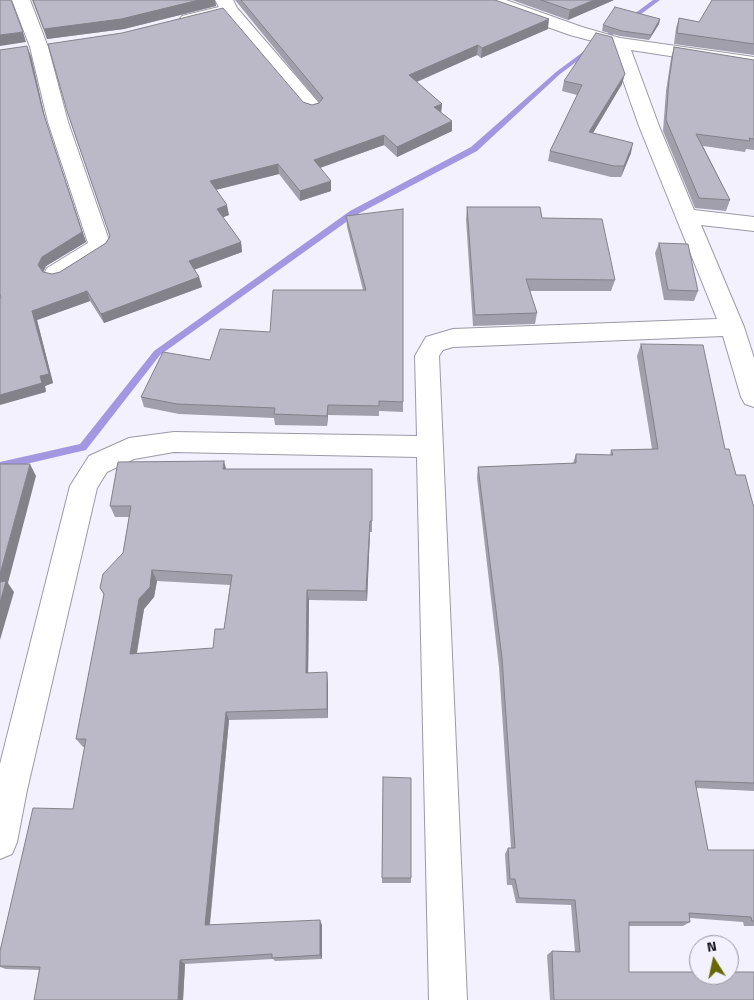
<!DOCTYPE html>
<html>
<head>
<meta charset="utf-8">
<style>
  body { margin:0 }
  #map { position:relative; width:754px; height:1000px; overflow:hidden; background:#f3f1fd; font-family:"Titillium Web",sans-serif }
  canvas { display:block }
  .north { position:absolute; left:689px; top:935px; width:50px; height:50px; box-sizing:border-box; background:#f3f1fd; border:1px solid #9998a1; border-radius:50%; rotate:350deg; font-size:14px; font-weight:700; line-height:20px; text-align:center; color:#131217 }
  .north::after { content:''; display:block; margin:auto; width:18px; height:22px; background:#666803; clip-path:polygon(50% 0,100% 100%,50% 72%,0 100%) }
</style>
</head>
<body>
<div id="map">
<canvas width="754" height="1000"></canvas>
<div class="north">N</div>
</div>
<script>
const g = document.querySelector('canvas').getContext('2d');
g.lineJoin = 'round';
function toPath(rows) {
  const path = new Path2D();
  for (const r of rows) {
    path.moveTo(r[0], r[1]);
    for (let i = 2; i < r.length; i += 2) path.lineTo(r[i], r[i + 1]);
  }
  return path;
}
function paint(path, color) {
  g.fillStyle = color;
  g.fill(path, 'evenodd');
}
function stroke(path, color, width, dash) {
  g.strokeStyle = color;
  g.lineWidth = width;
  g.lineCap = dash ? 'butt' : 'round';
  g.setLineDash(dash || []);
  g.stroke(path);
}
const stream = toPath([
  [653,0,660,0,560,74,477,151,356,215,160,355,86,450,0,470,0,462,80,444,154,351,350,211,471,147,556,72,653,0]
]);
const street = toPath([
  [12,0,30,0,48,47,68,122,111,246,108,251,63,280,55,282,47,280,44,274,47,268,88,243,48,122,30,47,12,0],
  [215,0,233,0,237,8,319,103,322,107,319,111,312,113,305,111,225,16,188,25,182,24,179,20,182,16,219,7,215,0],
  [480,0,506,0,582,27,620,38,754,57,754,69,631,50,659,126,694,210,754,217,754,231,701,225,744,327,754,358,754,407,745,404,741,397,723,336,453,347,443,350,439,356,467,1000,429,1000,417,457,174,452,134,459,107,472,97,488,27,790,17,842,12,854,0,859,0,764,70,486,89,456,129,438,174,432,417,436,415,356,426,337,453,329,717,319,639,126,611,46,570,35,483,4,480,0]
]);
const wall = toPath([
  [32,0,215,0,216,6,124,29,47,39],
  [235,0,495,0,548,29,481,58,477,55,417,82,442,104,441,113,452,131,397,157,384,145,320,168,331,191,300,201,279,174,216,190,229,215,223,217,241,242,242,252,194,269,199,277,202,287,104,323,90,301,37,320,53,383,45,386,46,392,1,298,31,56,46,122,86,242,46,266,43,272,52,274,60,272,106,243,110,236,70,121,303,102,312,105,319,103],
  [512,0,614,0,568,20],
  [754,0,754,55,674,44,676,28,679,18,699,22],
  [660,19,659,24,649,40,620,36,602,31,603,25],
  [674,47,754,60,754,150,746,149,745,152,703,146,730,200,726,211,695,208,663,131,666,91,671,58],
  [564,81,622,84,593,133,631,153,621,177,611,177,548,161,550,151,577,95,562,91],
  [467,207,542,218,615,280,611,291,530,291,537,313,535,324,473,326,466,219],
  [346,216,403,402,403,412,379,411,379,416,328,415,327,426,275,425,274,418,179,414,144,407,141,397,210,360,363,290,347,227],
  [659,243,698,291,694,301,664,300,655,253],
  [641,344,725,449,736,475,754,508,754,791,696,788,708,850,754,850,754,926,744,926,743,922,690,918,690,922,683,926,629,926,629,972,754,1000,550,1000,547,955,552,951,575,952,571,905,516,903,512,885,507,885,505,854,508,848,511,848,499,667,477,478,478,467,573,463,576,454,610,455,611,450,652,449,637,356],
  [226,469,372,469,372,532,370,532,367,601,309,600,308,673,328,682,328,718,229,720,210,925,322,925,322,959,275,961,273,959,185,964,183,1000,34,1000,39,970,6,969,0,967,0,951,73,809,85,747,83,747,76,739,104,595,100,588,123,553,129,517,115,517,110,506],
  [157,581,230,585,224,629,213,648,137,653,144,609,154,597],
  [383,777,411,878,411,883,382,883]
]);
const shadedWall = toPath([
  [199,0,215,0,216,6,124,29,47,39,44,29],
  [594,0,614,0,568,20,570,10],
  [549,19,548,29,481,58,482,48],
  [660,19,659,24,649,40,651,35],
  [23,32,26,42,0,46,0,35],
  [478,45,477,55,409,85,409,75],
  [27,46,31,56,46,122,86,242,46,266,42,275,38,265,42,257,43,112],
  [625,74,622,84,587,143,589,132],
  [442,104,441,114,434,107],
  [452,121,452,131,397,157,397,147],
  [384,135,384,145,314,170,314,160],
  [633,143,631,153,621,177,624,166],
  [278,164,279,174,211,191,210,181],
  [331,181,331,191,300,201,300,191],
  [227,205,229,215,219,219,217,209],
  [241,242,242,252,191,271,189,261],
  [199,277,202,287,104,323,101,314],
  [87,291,90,301,37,320,53,383,45,386,46,392,0,405,0,395,40,376,32,311],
  [328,405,328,415,327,426,327,416],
  [224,461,227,472,223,469],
  [30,464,36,476,8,583,14,592,0,640,0,574],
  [370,521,370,532,367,601,366,591],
  [152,570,157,581,154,597,144,609,135,663,130,654,139,599],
  [307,590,309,600,308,682,306,673],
  [327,672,328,682,328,718,327,709],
  [226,712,229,720,209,930,205,925],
  [320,920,322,925,322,959,320,955],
  [180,960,185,964,183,1000,178,1000]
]);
const building = toPath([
  [0,0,11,0,23,32,0,35,0,0],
  [33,0,199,0,121,19,44,29,33,0],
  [241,0,495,0,549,19,482,48,478,45,409,75,442,104,434,107,452,121,397,147,384,135,314,160,331,181,300,191,278,164,210,181,227,205,217,209,241,242,189,261,199,277,101,314,87,291,32,311,49,374,40,376,42,383,0,395,0,298,1,298,0,294,0,50,27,46,43,112,82,232,42,257,38,265,43,272,52,274,60,272,106,243,110,236,67,111,48,44,122,33,223,8,303,102,312,105,319,103,323,98,241,0],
  [541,0,594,0,570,10,541,0],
  [712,0,754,0,754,44,677,33,679,18,699,22,712,0],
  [615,7,660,19,651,35,622,31,603,25,615,7],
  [596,33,612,37,625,74,589,132,633,143,624,166,614,166,550,151,582,85,564,81,596,33],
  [674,47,754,60,754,139,749,138,750,141,696,134,730,200,699,198,666,120,669,80,674,47],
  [467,207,540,207,542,218,602,219,615,280,526,279,537,313,475,315,467,207],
  [403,209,403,402,379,401,379,406,328,405,327,416,274,414,275,408,177,404,141,397,163,352,210,360,220,329,270,332,273,290,366,290,346,216,403,209],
  [659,243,688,244,698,291,668,290,659,243],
  [641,344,703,345,725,449,729,449,736,475,745,475,754,508,754,783,695,781,708,850,754,850,754,921,752,921,751,917,689,913,690,922,629,922,629,972,699,972,699,975,729,975,729,972,754,972,754,1000,554,1000,552,951,580,952,575,900,519,898,515,879,510,879,508,848,515,848,502,658,478,467,576,463,576,454,613,455,611,450,658,449,641,344],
  [224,461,223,469,372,469,372,521,370,521,366,591,307,590,306,673,327,672,327,709,226,712,205,925,320,920,320,955,272,958,272,954,180,960,178,1000,34,1000,40,967,0,966,0,951,33,808,73,809,86,739,76,739,104,594,100,588,103,574,123,553,131,506,110,506,118,462,224,461],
  [152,570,232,575,224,629,215,629,213,648,130,654,139,599,150,587,152,570],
  [0,464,30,464,0,574,0,464],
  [6,581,0,603,0,582,6,581],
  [383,777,411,778,411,878,382,878,383,777]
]);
paint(stream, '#a397e2');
stroke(street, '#9b9aa7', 2);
paint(street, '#fff');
paint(wall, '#a19fab');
paint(shadedWall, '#83828b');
paint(building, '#bbb9c7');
stroke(building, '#83828b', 1);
</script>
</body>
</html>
